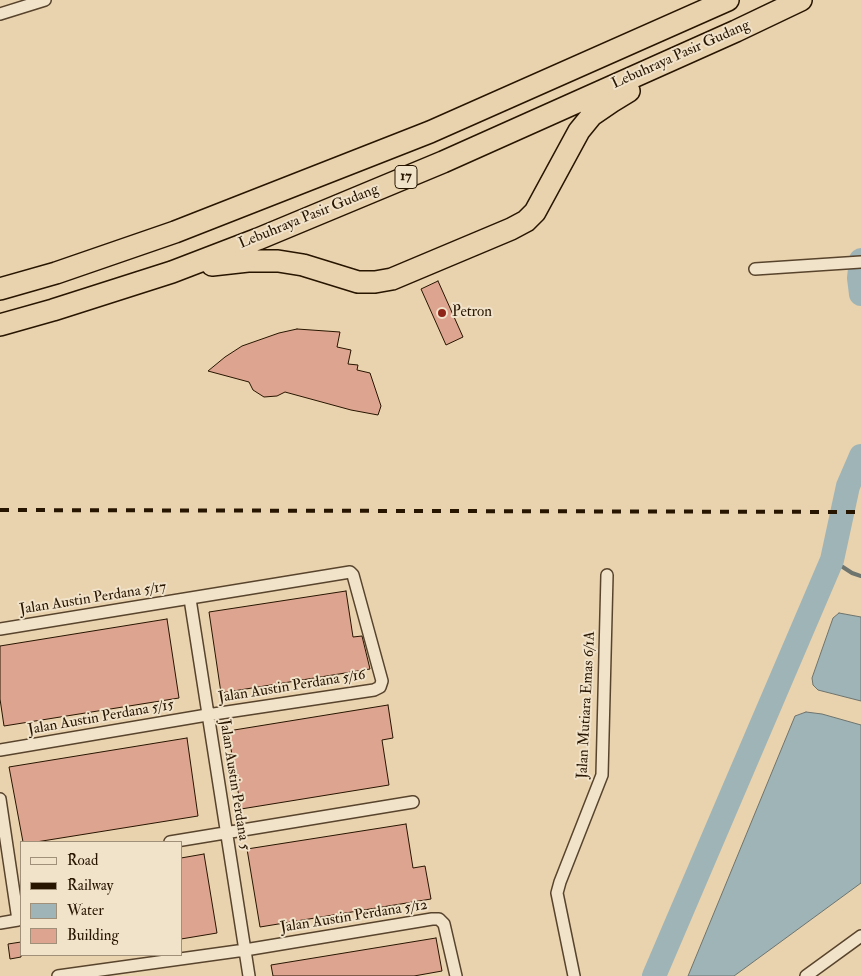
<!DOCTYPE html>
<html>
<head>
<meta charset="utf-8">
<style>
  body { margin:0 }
  #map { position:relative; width:861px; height:976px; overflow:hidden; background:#e9d2ae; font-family:"IM FELL Double Pica",serif }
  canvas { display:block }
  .legend { position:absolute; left:20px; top:841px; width:162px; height:115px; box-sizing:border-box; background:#f1e2ca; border:1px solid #a09079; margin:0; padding:6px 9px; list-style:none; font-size:15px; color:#271500 }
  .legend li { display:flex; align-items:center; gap:10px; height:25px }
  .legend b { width:25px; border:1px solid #a09079 }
</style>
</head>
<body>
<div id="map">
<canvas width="861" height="976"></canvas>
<ul class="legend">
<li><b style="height:6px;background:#f1e2ca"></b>Road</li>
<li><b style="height:6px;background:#271500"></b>Railway</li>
<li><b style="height:14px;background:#9eb4b7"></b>Water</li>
<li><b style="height:14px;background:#dda48f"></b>Building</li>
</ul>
</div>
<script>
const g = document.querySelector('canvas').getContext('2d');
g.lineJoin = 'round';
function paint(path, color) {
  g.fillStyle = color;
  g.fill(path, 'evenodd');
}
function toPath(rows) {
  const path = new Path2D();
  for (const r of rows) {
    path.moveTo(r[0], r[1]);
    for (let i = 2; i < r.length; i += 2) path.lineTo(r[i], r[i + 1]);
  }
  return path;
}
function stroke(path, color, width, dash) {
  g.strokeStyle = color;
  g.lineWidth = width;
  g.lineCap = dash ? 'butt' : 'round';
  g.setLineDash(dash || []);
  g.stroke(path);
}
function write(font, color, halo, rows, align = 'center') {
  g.font = font + ' "IM FELL Double Pica",serif';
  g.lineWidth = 4;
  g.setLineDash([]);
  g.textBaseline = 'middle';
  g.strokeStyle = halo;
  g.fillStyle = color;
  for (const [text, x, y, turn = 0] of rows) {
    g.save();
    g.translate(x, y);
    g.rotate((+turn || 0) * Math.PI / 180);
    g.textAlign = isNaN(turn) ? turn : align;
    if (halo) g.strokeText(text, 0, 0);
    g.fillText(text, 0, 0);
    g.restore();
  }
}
const water = toPath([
  [839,613,861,617,861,701,818,690,813,685,812,678,833,618,839,613],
  [806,712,822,714,861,725,861,883,734,976,688,976,795,716,806,712]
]);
const stream = toPath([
  [832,560,852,573,861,576]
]);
const river = toPath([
  [861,260,859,278,861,294],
  [654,976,832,560,848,486,861,456]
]);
const building = toPath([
  [438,281,463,337,446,345,421,289,438,281],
  [297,329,340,332,337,347,351,350,348,364,358,365,357,370,370,373,381,406,378,415,351,410,285,392,277,396,264,397,253,390,249,382,208,371,225,357,242,346,279,333,297,329],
  [346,591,353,637,362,636,370,669,221,693,209,612,346,591],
  [167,619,179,698,4,726,0,699,0,646,167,619],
  [388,705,393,738,382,740,389,785,241,809,228,731,388,705],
  [187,738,198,816,36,842,23,842,9,767,187,738],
  [406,824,413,868,425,866,431,899,260,927,247,849,406,824],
  [204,854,217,933,181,939,181,858,204,854],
  [436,938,442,971,414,976,273,976,271,965,436,938],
  [21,942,21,957,10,959,8,944,21,942]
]);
const street = toPath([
  [0,14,45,0],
  [755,269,861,262],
  [190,599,249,976],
  [0,629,350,572,353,575,382,681,380,687,374,690,207,715,0,750],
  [0,799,18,920,0,923],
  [170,842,413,802],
  [58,976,245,950,432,919,439,919,444,924,456,976],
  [574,976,557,893,560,882,602,775,607,575],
  [806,976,861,936]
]);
const highway = toPath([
  [212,265,248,261,278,261,303,265,358,282,375,282,392,279,511,229,526,221,535,212,579,131,592,115,611,102,629,91],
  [0,289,56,273,175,232,430,132,728,0],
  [0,325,53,310,172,272,258,239,443,162,736,31,801,0]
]);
const rail = toPath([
  [0,510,861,512]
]);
const markers = [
  [442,313,5,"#8f2418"]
];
const shields = [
  [406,177,22]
];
const shieldNames = [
  ["17",406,177]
];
const streetNames = [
  ["Lebuhraya Pasir Gudang",681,55,-24],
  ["Lebuhraya Pasir Gudang",309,217,-22],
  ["Jalan Austin Perdana 5/17",93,599,-9],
  ["Jalan Austin Perdana 5/16",292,687,-9],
  ["Jalan Mutiara Emas 6/1A",587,705,-87],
  ["Jalan Austin Perdana 5/15",101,718,-10],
  ["Jalan Austin Perdana 5",234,785,81],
  ["Jalan Austin Perdana 5/12",354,917,-9]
];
const poiNames = [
  ["Petron",452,313]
];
paint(water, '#9eb4b7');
stroke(water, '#6e746e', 1);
stroke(stream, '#6e746e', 4);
stroke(river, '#9eb4b7', 24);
paint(building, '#dda48f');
stroke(building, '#271500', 1);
stroke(street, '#58442c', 14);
stroke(highway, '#271500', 24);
stroke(street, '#f1e2ca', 11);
stroke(highway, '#e9d2ae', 21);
stroke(rail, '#271500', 4, [9, 9]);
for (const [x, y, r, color] of markers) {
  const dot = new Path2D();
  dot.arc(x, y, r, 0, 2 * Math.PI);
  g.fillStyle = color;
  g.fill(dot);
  stroke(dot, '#f1e2ca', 2);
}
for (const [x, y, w] of shields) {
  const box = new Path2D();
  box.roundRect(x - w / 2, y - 11.5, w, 23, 4);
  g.fillStyle = '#f1e2ca';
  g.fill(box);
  stroke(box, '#271500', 1);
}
write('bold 14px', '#271500', null, shieldNames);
write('15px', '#271500', '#f1e2ca', streetNames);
write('15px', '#271500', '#f1e2ca', poiNames, 'left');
</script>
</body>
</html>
